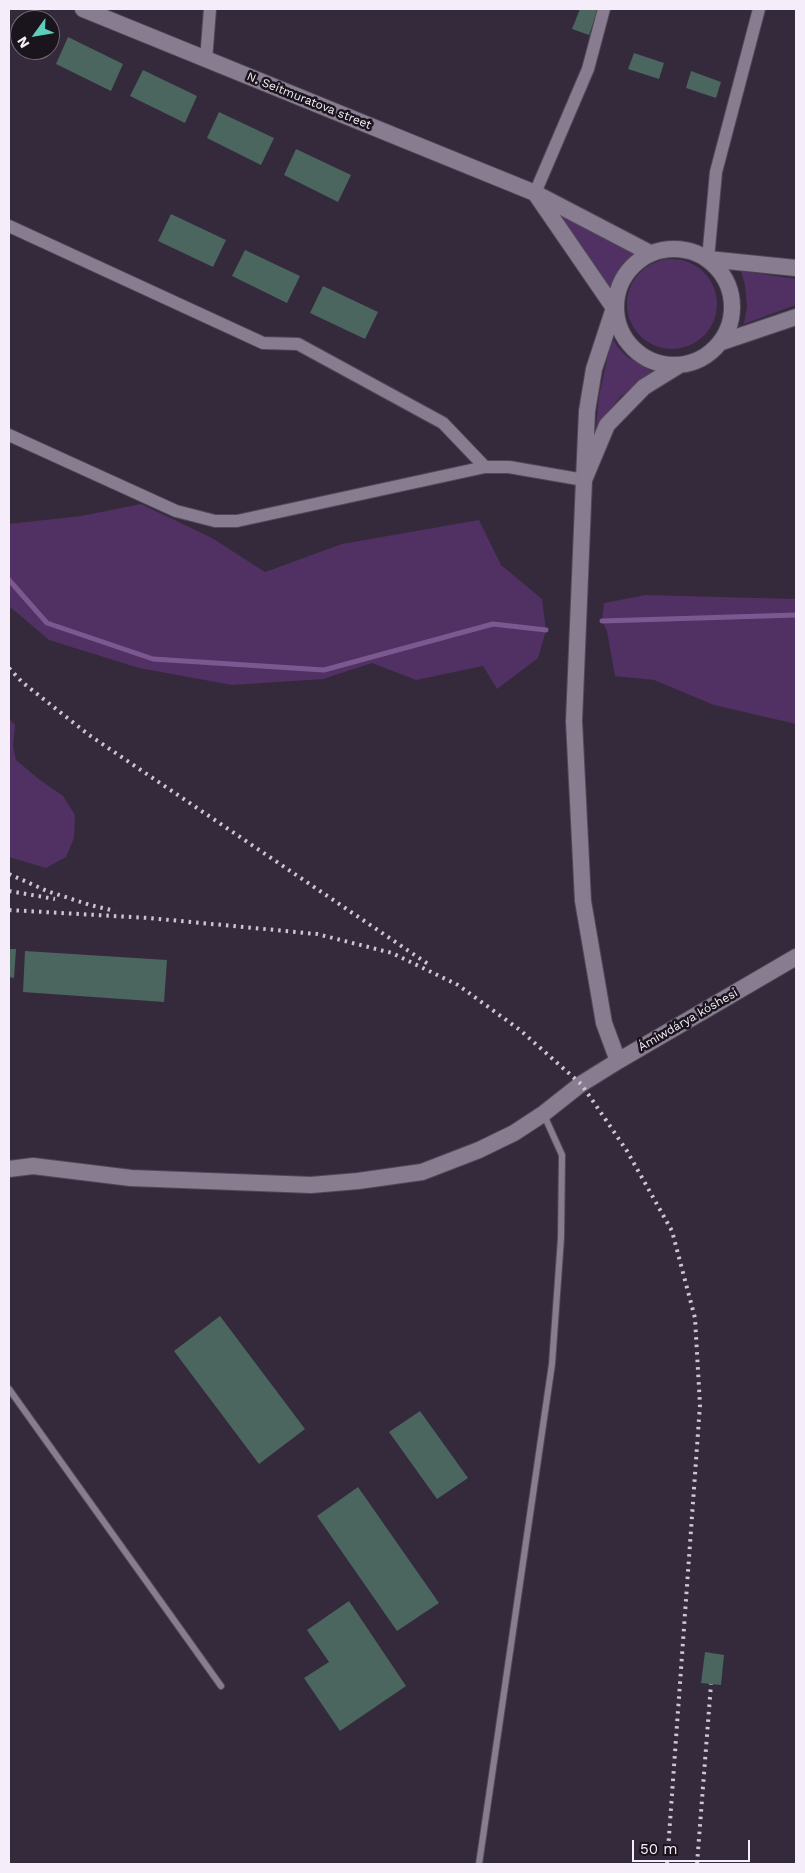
<!DOCTYPE html>
<html>
<head>
<meta charset="utf-8">
<style>
  body { margin:0 }
  #map { position:relative; width:805px; height:1873px; overflow:hidden; background:#352a3b; font-family:"Work Sans",sans-serif }
  canvas { display:block }
  .frame { position:absolute; inset:0; border:10px solid #f5eefa; pointer-events:none }
  .north { position:absolute; left:10px; top:10px; width:50px; height:50px; box-sizing:border-box; background:#1a151d; border:1px solid #726c75; border-radius:50%; rotate:238deg; font-size:14px; font-weight:700; line-height:20px; text-align:center; color:#f5eefa }
  .north::after { content:''; display:block; margin:auto; width:18px; height:22px; background:#5dceb9; clip-path:polygon(50% 0,100% 100%,50% 72%,0 100%) }
  .scale { position:absolute; left:632px; top:1840px; width:118px; height:22px; box-sizing:border-box; border:2px solid #f5eefa; border-top:0; padding-left:6px; font-size:15px; line-height:18px; white-space:nowrap; color:#f5eefa; -webkit-text-stroke:4px #1a151d; paint-order:stroke }
</style>
</head>
<body>
<div id="map">
<canvas width="805" height="1873"></canvas>
<div class="frame"></div>
<div class="north">N</div>
<div class="scale">50 m</div>
</div>
<script>
const g = document.querySelector('canvas').getContext('2d');
g.lineJoin = 'round';
function paint(path, color) {
  g.fillStyle = color;
  g.fill(path, 'evenodd');
}
function toPath(rows) {
  const path = new Path2D();
  for (const r of rows) {
    if (r.length === 3) {
      path.moveTo(r[0] + r[2], r[1]);
      path.arc(r[0], r[1], r[2], 0, 2 * Math.PI);
      continue;
    }
    path.moveTo(r[0], r[1]);
    for (let i = 2; i < r.length; i += 2) path.lineTo(r[i], r[i + 1]);
  }
  return path;
}
function stroke(path, color, width, dash) {
  g.strokeStyle = color;
  g.lineWidth = width;
  g.lineCap = dash ? 'butt' : 'round';
  g.setLineDash(dash || []);
  g.stroke(path);
}
function write(font, color, halo, rows, align = 'center') {
  g.font = font + ' "Work Sans",sans-serif';
  g.lineWidth = 5;
  g.setLineDash([]);
  g.textBaseline = 'middle';
  g.strokeStyle = halo;
  g.fillStyle = color;
  for (const [text, x, y, turn = 0] of rows) {
    g.save();
    g.translate(x, y);
    g.rotate((+turn || 0) * Math.PI / 180);
    g.textAlign = isNaN(turn) ? turn : align;
    if (halo) g.strokeText(text, 0, 0);
    g.fillText(text, 0, 0);
    g.restore();
  }
}
const green = toPath([
  [559,213,637,253,626,263,615,278,610,290],
  [672,304,45],
  [741,271,796,279,796,305,744,324,747,307,745,285],
  [612,337,617,346,626,356,653,372,620,397,596,428,599,396],
  [141,504,212,538,265,572,342,544,479,520,501,565,542,599,546,630,538,658,497,689,483,666,416,680,372,663,323,679,232,685,139,668,49,640,9,606,9,524,81,516],
  [646,595,796,599,796,724,714,705,654,680,615,676,607,631,602,621,604,603],
  [9,719,15,725,13,747,16,760,40,780,63,796,75,815,74,838,66,857,46,868,9,857]
]);
const stream = toPath([
  [9,580,47,623,153,659,324,670,493,624,546,630],
  [602,621,796,615]
]);
const building = toPath([
  [580,9,598,9,589,35,572,29],
  [68,37,123,64,111,91,56,64],
  [634,53,664,63,659,79,628,69],
  [143,70,197,96,185,123,130,96],
  [691,71,721,82,716,98,686,88],
  [219,112,274,138,261,165,207,138],
  [296,149,351,175,338,202,284,175],
  [171,214,226,240,213,267,158,241],
  [245,250,300,276,287,303,232,276],
  [323,286,378,312,365,339,310,313],
  [9,949,16,949,14,978,9,977],
  [25,951,167,960,164,1002,23,992],
  [220,1316,305,1429,259,1464,174,1351],
  [420,1411,468,1478,437,1499,389,1432],
  [358,1487,439,1603,397,1631,317,1516],
  [349,1601,406,1686,340,1731,304,1678,329,1662,307,1630],
  [705,1652,724,1655,721,1685,701,1683]
]);
const service = toPath([
  [9,1389,221,1686],
  [479,1864,552,1364,561,1238,562,1155,544,1115]
]);
const minor = toPath([
  [206,60,210,9],
  [535,193,588,69,604,9],
  [9,226,263,343,298,344,443,423,485,467],
  [708,259,716,172,759,9],
  [9,435,176,511,215,521,237,521,485,467,509,467,584,480]
]);
const tertiary = toPath([
  [83,9,535,193],
  [674,307,58],
  [650,253,535,193,614,308,594,369,587,411,584,480,607,425,644,387,678,366],
  [708,259,796,268],
  [722,342,796,317],
  [584,480,574,721,583,901,604,1023,618,1061],
  [9,1169,33,1166,131,1178,311,1185,358,1181,422,1172,479,1150,514,1133,543,1114,581,1084,618,1061,796,957]
]);
const rail = toPath([
  [9,668,22,682,89,735,431,966],
  [9,874,47,891,90,905,115,911],
  [9,891,55,899],
  [9,910,149,918,317,934,392,953,458,985,520,1030,581,1084,595,1104,627,1151,672,1231,695,1318,700,1405,667,1864],
  [697,1864,711,1684]
]);
const streetNames = [
  ["N. Seitmuratova street",309,101,22],
  ["Ámiwdárya kóshesi",688,1020,-30]
];
paint(green, '#513063');
stroke(stream, '#7c5891', 5);
paint(building, '#4b655f');
stroke(service, '#504856', 8);
stroke(minor, '#504856', 14);
stroke(tertiary, '#504856', 18);
stroke(service, '#887c90', 6);
stroke(minor, '#887c90', 12);
stroke(tertiary, '#887c90', 16);
stroke(rail, '#cdc5d2', 4, [2.5, 5]);
write('12px', '#f5eefa', '#1a151d', streetNames);
</script>
</body>
</html>
